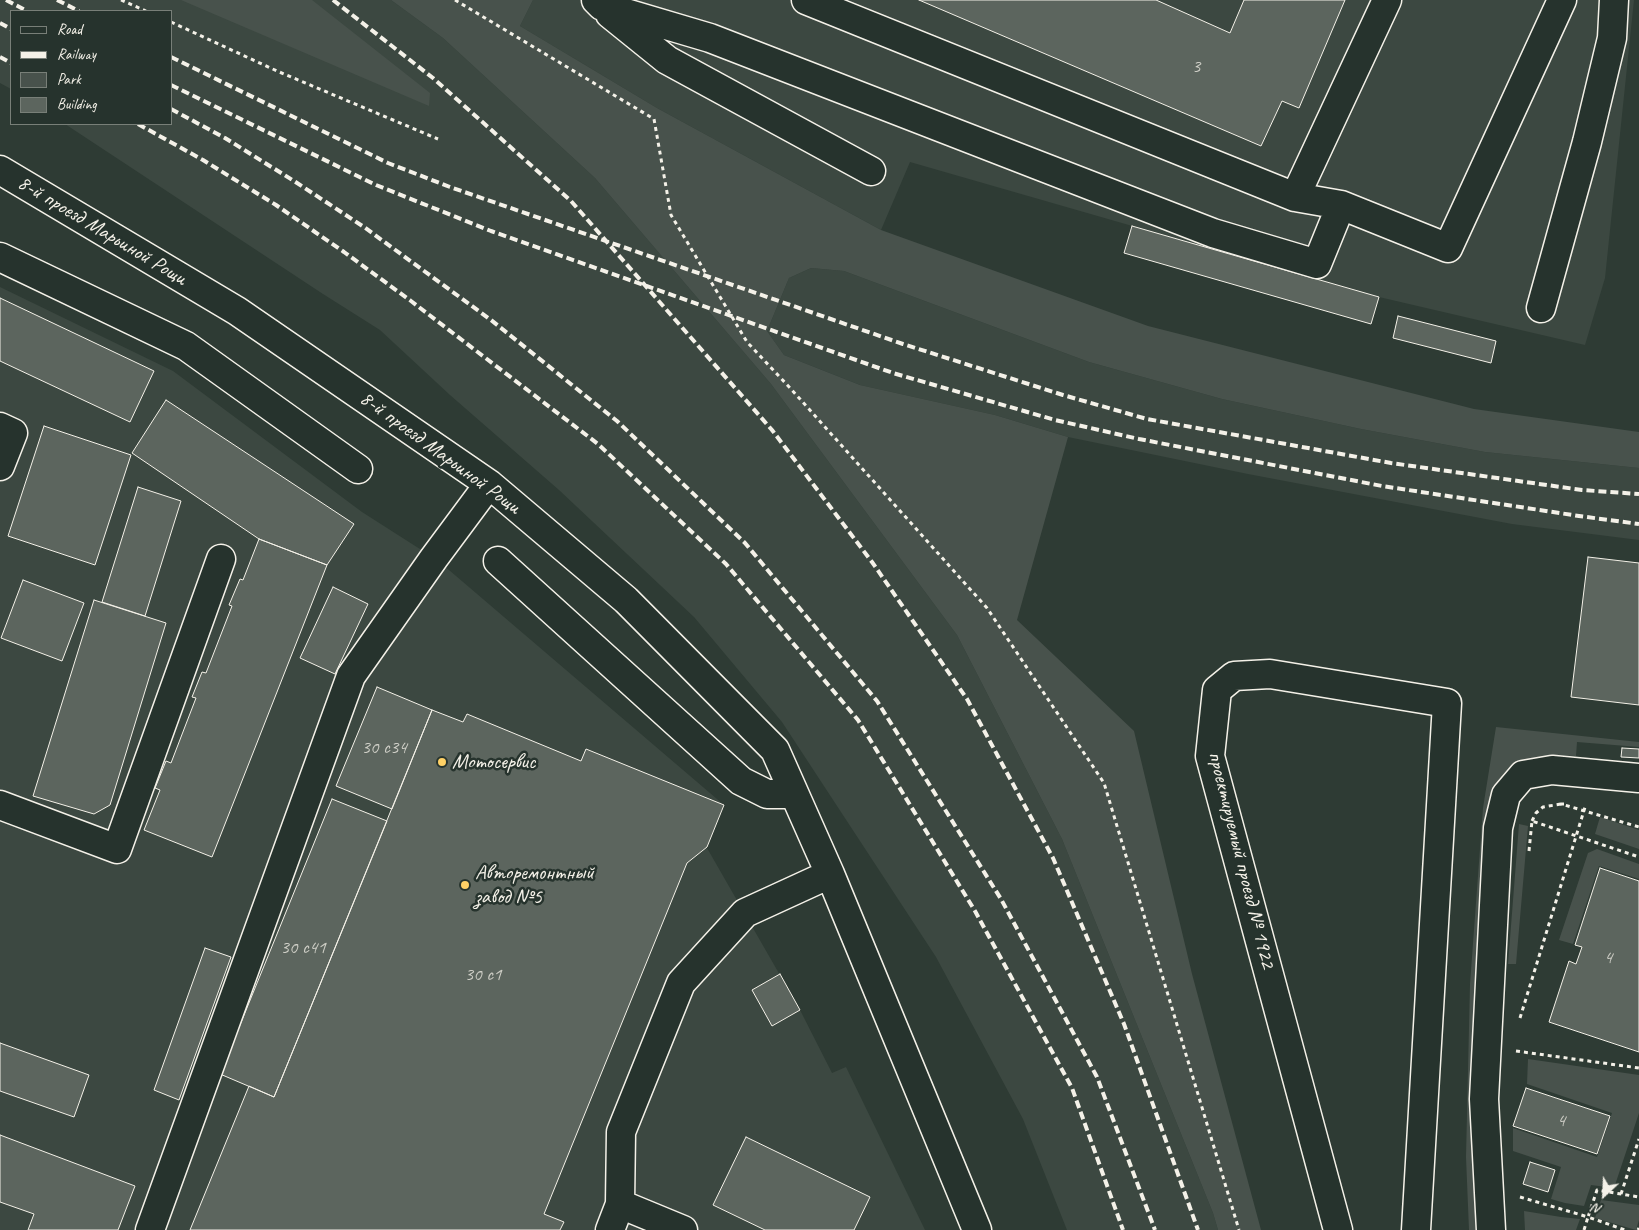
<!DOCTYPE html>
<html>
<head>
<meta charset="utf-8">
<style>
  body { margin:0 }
  #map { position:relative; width:1639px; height:1230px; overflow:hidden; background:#2e3b34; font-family:Caveat,sans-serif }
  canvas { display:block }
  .legend { position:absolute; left:10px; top:10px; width:162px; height:115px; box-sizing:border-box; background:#26332d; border:1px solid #787f78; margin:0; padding:6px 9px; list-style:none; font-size:15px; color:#f4f1e8 }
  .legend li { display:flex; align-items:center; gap:10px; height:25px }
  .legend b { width:25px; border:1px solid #787f78 }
  .north { position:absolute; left:1579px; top:1170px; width:50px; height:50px; -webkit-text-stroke:4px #26332d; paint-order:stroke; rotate:205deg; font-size:14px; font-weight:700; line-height:20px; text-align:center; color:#f4f1e8 }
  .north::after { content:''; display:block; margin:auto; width:18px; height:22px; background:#f4f1e8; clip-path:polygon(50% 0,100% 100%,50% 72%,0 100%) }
</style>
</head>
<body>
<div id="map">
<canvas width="1639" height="1230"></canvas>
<ul class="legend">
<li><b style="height:6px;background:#26332d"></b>Road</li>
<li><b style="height:6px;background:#f4f1e8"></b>Railway</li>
<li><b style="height:14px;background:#48524c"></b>Park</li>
<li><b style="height:14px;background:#5c655e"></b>Building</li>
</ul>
<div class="north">N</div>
</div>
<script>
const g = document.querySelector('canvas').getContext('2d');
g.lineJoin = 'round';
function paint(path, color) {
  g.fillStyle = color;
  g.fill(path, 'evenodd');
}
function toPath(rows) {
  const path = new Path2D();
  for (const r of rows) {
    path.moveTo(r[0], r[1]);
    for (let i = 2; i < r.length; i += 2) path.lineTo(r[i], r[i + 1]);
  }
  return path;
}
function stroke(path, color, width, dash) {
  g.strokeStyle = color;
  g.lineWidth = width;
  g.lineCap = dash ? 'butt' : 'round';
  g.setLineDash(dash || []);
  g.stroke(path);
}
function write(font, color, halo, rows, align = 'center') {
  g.font = font + ' Caveat,sans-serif';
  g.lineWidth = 5;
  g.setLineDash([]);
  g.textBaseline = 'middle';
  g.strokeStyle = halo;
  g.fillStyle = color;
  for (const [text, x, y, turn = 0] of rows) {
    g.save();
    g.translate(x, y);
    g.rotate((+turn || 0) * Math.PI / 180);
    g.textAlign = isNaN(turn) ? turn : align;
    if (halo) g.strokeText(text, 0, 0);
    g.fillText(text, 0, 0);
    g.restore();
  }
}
const built = toPath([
  [0,0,391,0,443,38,595,178,771,384,957,635,1062,839,1213,1213,1218,1230,1067,1230,1023,1119,936,957,782,722,694,617,559,490,450,395,380,330,323,294,65,124,171,124,171,11,11,11,11,89,0,83],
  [533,0,1634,0,1605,278,1585,345,1379,297,910,162,881,230,657,108,520,26],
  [811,268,844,271,1089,362,1222,399,1361,429,1485,452,1639,468,1639,540,1512,524,1248,474,1068,437,995,415,860,385,784,355,767,331,789,278],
  [0,287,173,371,362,512,434,558,449,570,724,805,707,848,800,1010,832,1073,846,1067,925,1230,0,1230]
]);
const green = toPath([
  [181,0,312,0,430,93,429,106],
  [391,0,533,0,520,26,657,108,881,230,1148,326,1474,409,1639,432,1639,468,1485,452,1361,429,1222,399,1089,362,844,271,811,268,789,278,767,331,784,355,860,385,995,415,1068,437,1017,620,1134,731,1192,974,1261,1230,1218,1230,1213,1213,1062,839,957,635,771,384,595,178,443,38],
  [1496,727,1639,742,1639,747,1577,742,1576,756,1555,755,1535,758,1514,768,1479,1230,1469,1230,1466,1157,1470,984,1483,808],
  [1600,817,1639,830,1639,849,1595,834],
  [1519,824,1528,826,1516,964,1508,964],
  [1597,849,1639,864,1639,879,1599,866,1573,944,1559,940,1588,853],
  [1528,1059,1639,1075,1639,1113,1614,1188,1591,1185,1584,1206,1565,1203,1551,1199,1561,1167,1513,1151,1513,1128,1597,1157,1612,1113,1527,1084],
  [1601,1200,1639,1205,1639,1220,1636,1230,1595,1218],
  [1524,1211,1561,1217,1580,1219,1576,1230,1525,1230]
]);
const building = toPath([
  [919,0,1156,0,1230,33,1244,0,1345,0,1299,108,1282,101,1261,146,919,0],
  [1132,226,1379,297,1371,324,1124,253,1132,226],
  [0,298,154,371,130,422,0,361,0,298],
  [1398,316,1496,341,1491,363,1393,338,1398,316],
  [166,400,354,524,327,565,259,539,132,453,166,400],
  [44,426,131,455,95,565,8,536,44,426],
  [138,487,181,501,145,616,102,602,138,487],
  [259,539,327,565,212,857,144,830,160,790,155,788,166,761,171,763,196,698,192,697,202,672,206,673,232,606,229,605,240,579,243,580,259,539],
  [1588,557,1639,563,1639,705,1571,697,1588,557],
  [23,580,84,603,62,661,1,638,23,580],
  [333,587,368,604,335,674,300,658,333,587],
  [94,600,166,623,110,805,94,814,33,796,94,600],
  [377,687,432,710,392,809,336,786,377,687],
  [432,710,463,722,467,714,581,761,586,749,724,805,707,847,687,863,544,1214,564,1222,560,1230,190,1230,249,1086,274,1097,432,710],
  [1622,748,1639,749,1639,758,1621,757,1622,748],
  [332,799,387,821,274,1097,220,1074,332,799],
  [1600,868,1639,881,1639,1052,1549,1022,1569,961,1576,964,1582,947,1575,945,1600,868],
  [205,948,231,957,179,1100,154,1090,205,948],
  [780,974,800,1010,772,1026,752,990,780,974],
  [0,1043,89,1075,74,1117,0,1091,0,1043],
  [1526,1088,1610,1116,1597,1154,1513,1126,1526,1088],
  [0,1135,135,1186,118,1230,28,1230,34,1214,0,1202,0,1135],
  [746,1137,870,1197,854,1230,765,1230,713,1205,746,1137],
  [1530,1162,1555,1170,1548,1192,1523,1184,1530,1162]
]);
const path = toPath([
  [121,0,146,11],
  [455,0,654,119,671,215,747,342,791,389,987,608,1104,783,1239,1230],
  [171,22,277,71,438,139],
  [1564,804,1561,804,1639,827],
  [1532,821,1536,813,1543,807,1561,804],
  [1529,851,1532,821,1639,857],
  [1520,1018,1586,804],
  [1516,1051,1639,1068],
  [1621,1194,1639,1139],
  [1520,1197,1588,1217,1597,1190,1639,1197],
  [1584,1230,1588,1217,1625,1230],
  [1638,1230,1639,1228]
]);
const minor = toPath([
  [596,0,602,6,710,38,1213,233,1317,264,1341,205],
  [806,0,1295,197,1341,205,1448,248,1562,0],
  [610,14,667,60,871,171],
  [0,170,237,311,489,484,626,600,775,750,830,874,977,1230],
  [1295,197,1387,0],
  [0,257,186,346,358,469],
  [1541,308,1587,142,1612,38,1614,0],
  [0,427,13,433,0,466],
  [498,561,741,781,767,794,794,794],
  [0,805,117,849,221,559],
  [620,1204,683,1230],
  [150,1230,351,676,434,558,489,484],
  [610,1230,620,1204,621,1132,681,983,745,913,830,874],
  [1338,1230,1210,756,1217,690,1234,676,1270,674,1447,703,1416,1230],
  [1491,1230,1484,1099,1498,828,1506,795,1523,775,1552,770,1639,778]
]);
const rail = toPath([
  [6,0,27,11],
  [57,0,79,11],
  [333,0,433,78,571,201,772,430,872,562,967,699,1053,858,1124,1024,1198,1230],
  [0,23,11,29],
  [0,57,11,63],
  [171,57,388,163,450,187,903,344,1063,395,1147,419,1391,463,1582,490,1639,494],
  [171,85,376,185,491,231,893,373,1055,420,1139,439,1382,486,1579,516,1639,524],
  [171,109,225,138,294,181,364,227,491,320,617,421,745,543,877,701,1001,899,1097,1077,1155,1230],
  [138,124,203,160,276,205,344,252,411,301,598,444,726,564,858,720,975,911,1072,1088,1123,1230]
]);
const markers = [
  [442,762,5,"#ffd166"],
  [465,885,5,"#ffd166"]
];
const numberNames = [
  ["3",1196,67],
  ["30 с34",384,748],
  ["30 с41",303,948],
  ["4",1608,958],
  ["30 с1",483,975],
  ["4",1561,1121]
];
const streetNames = [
  ["8-й проезд Марьиной Рощи",102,231,31],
  ["8-й проезд Марьиной Рощи",440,453,36],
  ["проектируемый проезд № 1922",1241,860,76]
];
const poiNames = [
  ["Мотосервис",452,762],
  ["Авторемонтный",475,873],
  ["завод №5",475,897]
];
paint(built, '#3c4841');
paint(green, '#48524c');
paint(building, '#5c655e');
stroke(building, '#f4f1e8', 1);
stroke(minor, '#f4f1e8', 31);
stroke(path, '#f4f1e8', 3, [4, 4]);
stroke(minor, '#26332d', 28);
stroke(rail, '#f4f1e8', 4, [8, 4]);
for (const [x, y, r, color] of markers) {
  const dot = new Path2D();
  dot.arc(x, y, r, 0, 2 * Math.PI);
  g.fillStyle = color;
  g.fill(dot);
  stroke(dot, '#26332d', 2);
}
write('19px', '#cecec6', null, numberNames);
write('21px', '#f4f1e8', '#26332d', streetNames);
write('21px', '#f4f1e8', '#26332d', poiNames, 'left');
</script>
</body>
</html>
